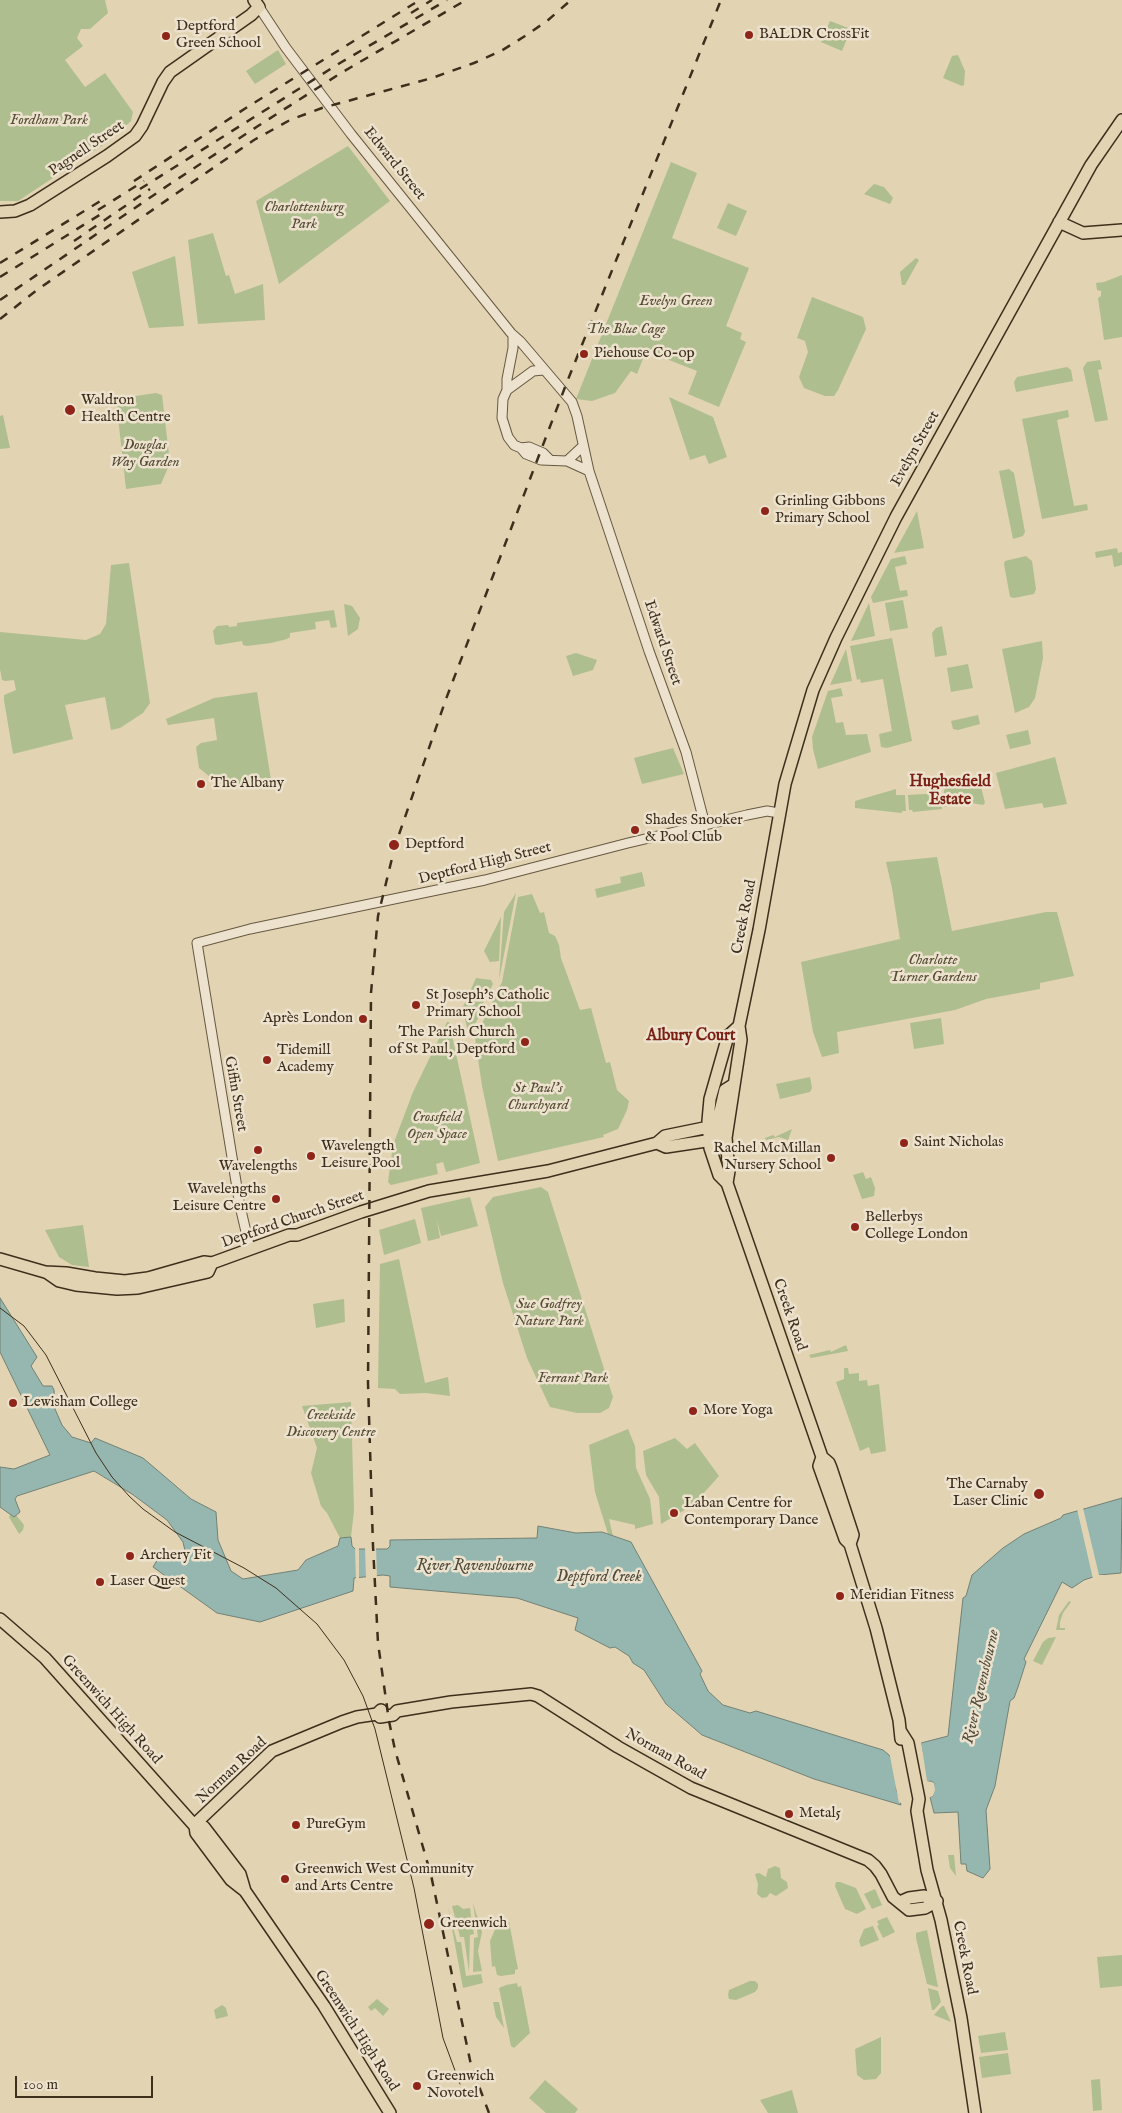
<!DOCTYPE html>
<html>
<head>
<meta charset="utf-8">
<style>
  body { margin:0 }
  #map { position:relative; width:1122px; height:2113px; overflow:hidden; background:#e2d3b2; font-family:"IM FELL English",serif }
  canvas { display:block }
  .scale { position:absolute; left:15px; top:2076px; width:138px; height:22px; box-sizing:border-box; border:2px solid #3e2f1d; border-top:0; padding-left:6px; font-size:15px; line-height:18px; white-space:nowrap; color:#3e2f1d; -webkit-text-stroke:4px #ece2cd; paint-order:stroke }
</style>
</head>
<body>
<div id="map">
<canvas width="1122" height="2113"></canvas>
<div class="scale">100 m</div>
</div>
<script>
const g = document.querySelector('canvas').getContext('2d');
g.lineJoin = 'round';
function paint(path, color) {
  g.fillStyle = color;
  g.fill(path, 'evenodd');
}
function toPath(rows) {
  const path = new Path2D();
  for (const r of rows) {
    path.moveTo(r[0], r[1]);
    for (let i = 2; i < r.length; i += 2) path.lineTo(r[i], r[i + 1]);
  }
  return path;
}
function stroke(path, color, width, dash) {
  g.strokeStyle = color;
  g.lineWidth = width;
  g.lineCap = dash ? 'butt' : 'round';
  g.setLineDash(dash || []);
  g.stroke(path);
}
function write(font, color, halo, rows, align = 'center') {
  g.font = font + ' "IM FELL English",serif';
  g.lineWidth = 5;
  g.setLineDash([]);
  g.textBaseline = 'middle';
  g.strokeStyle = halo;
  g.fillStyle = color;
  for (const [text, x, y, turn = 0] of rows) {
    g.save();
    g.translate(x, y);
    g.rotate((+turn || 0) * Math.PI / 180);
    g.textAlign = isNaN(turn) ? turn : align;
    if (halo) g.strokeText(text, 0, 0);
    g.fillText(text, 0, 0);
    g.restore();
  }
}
const green = toPath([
  [0,0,105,0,108,13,90,29,81,29,77,38,83,46,65,60,85,87,105,73,133,112,131,121,106,143,18,201,0,201],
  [830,21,851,29,842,51,821,42],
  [278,50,286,64,255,84,246,71],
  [958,55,965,71,964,85,962,86,943,78,952,56],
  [348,146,390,201,279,284,256,201],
  [671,162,697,173,672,238,749,268,726,326,742,333,740,339,746,342,719,407,688,394,697,371,646,351,637,374,631,371,615,393,592,401,576,399],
  [874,184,884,187,893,198,890,204,864,194],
  [728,203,747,211,736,236,717,228],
  [213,233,226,276,229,275,235,294,263,284,265,320,198,324,188,240],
  [175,256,184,326,149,328,132,272],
  [916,258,919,260,905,285,902,285,900,272],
  [1122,275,1122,337,1104,340,1098,298,1101,296,1101,291,1097,290,1096,283,1104,282],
  [812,297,863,317,866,329,838,390,834,396,825,396,804,388,799,377,808,352,805,341,797,338],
  [1100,360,1102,369,1098,370,1108,420,1095,422,1083,368,1087,362],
  [1067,367,1071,370,1073,381,1016,392,1014,382,1017,377],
  [156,393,162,395,170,463,161,484,126,489,116,399],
  [669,397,713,417,727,457,709,464,705,455,690,460],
  [1068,410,1069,417,1057,420,1066,466,1074,506,1087,504,1088,510,1042,519,1022,419],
  [3,415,10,448,0,449,0,416],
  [1009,469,1014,473,1025,532,1023,536,1013,539,999,471],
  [917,511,924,548,894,553],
  [1117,548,1118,553,1122,552,1122,565,1114,567,1112,555,1096,558,1095,552],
  [905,556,907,564,895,567,900,591,907,590,908,596,873,603,871,597,891,559],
  [1026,556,1032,561,1036,589,1034,594,1014,598,1010,597,1004,564,1005,561],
  [129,563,150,703,143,713,120,728,111,730,105,697,65,705,73,739,13,754,4,700,4,695,16,690,14,680,5,681,2,680,0,669,0,632,86,640,100,634,106,624,111,565],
  [903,600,908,628,890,631,885,603],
  [869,603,875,636,851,641],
  [344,604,352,606,360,618,358,629,348,636],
  [334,610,337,627,331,628,329,620,315,622,316,629,290,633,290,637,287,639,271,643,247,646,243,645,242,641,218,645,215,644,213,631,217,626,228,625,229,627,237,626,237,623],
  [942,626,947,655,935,657,932,633,936,628],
  [892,638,912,741,887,748,881,747,879,734,892,731,883,679,861,683,860,679,857,680,850,646],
  [1042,641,1043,658,1035,698,1029,707,1015,713,1002,649],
  [846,649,852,681,830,685],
  [576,653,597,660,593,670,573,676,566,656],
  [968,664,973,688,951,692,947,668],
  [841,688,843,696,831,698,836,723,843,722,846,735,867,734,871,752,818,769,813,749,812,737,828,691],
  [257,692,271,780,225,788,224,780,215,781,199,768,196,747,201,743,217,740,214,718,168,725,166,719,214,698],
  [978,715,980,724,958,730,953,729,951,721],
  [1028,730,1031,744,1010,749,1006,735],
  [673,748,684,774,642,784,634,758],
  [1055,757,1067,804,1044,808,1042,803,1005,809,996,773],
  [967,774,970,785,980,783,985,803,983,805,966,802,943,807,944,791,948,782,951,778],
  [896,789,896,795,905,795,906,811,902,811,902,813,855,808,855,801],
  [941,793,942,809,913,812,912,810,909,810,908,795],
  [937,857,952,931,1046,912,1057,912,1074,976,1040,983,1040,989,986,999,955,1010,837,1032,839,1053,822,1057,813,1032,801,962,900,939,892,888,886,862],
  [642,872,645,886,597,898,595,889,621,883,620,877],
  [516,893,499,980,504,912],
  [532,894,540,913,544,912,549,933,555,936,559,945,561,958,580,1010,591,1008,606,1063,610,1062,617,1090,629,1101,627,1110,618,1129,603,1135,604,1137,498,1161,482,1086,475,1038,502,982,518,897],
  [501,917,499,961,490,962,484,951],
  [476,978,491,980,493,984,480,1009,462,1009],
  [463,1011,482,1011,469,1035],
  [941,1018,944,1044,914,1049,910,1023],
  [447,1022,449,1022,480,1163,446,1172,443,1162,436,1164,438,1174,391,1185,388,1182,393,1145,413,1092],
  [810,1077,812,1088,810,1092,780,1099,776,1084],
  [792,1129,788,1140,779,1137,766,1140,765,1138,773,1135,775,1137],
  [863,1172,866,1179,871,1177,875,1188,874,1196,862,1199,853,1175],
  [541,1187,548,1192,613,1397,609,1408,600,1413,577,1413,550,1407,527,1358,503,1283,485,1207,493,1197],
  [470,1197,478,1226,441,1236,437,1220,440,1238,428,1241,421,1208],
  [415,1219,421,1243,384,1255,379,1230],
  [83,1225,89,1267,72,1265,59,1257,45,1230],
  [399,1259,425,1383,448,1377,450,1396,426,1393,400,1394,395,1389,378,1388,380,1264],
  [344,1299,345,1322,316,1328,313,1304],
  [846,1345,848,1351,811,1358,809,1355,830,1350,831,1352],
  [844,1368,848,1368,849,1374,859,1373,859,1381,867,1380,868,1386,879,1384,886,1451,871,1454,869,1447,860,1451,836,1382,844,1379],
  [351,1402,354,1511,351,1537,340,1538,327,1513,321,1506,311,1473,317,1448,302,1406],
  [628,1429,635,1446,636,1468,650,1499,653,1524,635,1529,635,1525,609,1519,613,1536,608,1534,595,1492,589,1445],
  [675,1438,687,1449,695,1443,719,1476,693,1505,661,1524,659,1497,646,1475,643,1451],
  [11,1513,14,1517,16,1515,24,1525,23,1530,19,1534,9,1517],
  [1069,1601,1071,1602,1063,1613,1060,1622,1060,1628,1065,1628,1065,1630,1056,1630,1059,1615],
  [1056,1637,1042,1665,1033,1661,1043,1642,1048,1638],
  [948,1855,954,1855,956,1876,950,1868],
  [775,1866,780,1868,781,1878,787,1882,788,1888,776,1896,770,1893,767,1897,762,1898,757,1894,758,1884,755,1874,759,1873,766,1877,768,1869],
  [836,1882,840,1882,856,1888,866,1909,857,1914,845,1909,835,1886],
  [875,1889,882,1905,872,1909,864,1894],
  [473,1903,482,1932,478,1951,482,1971,473,1972,474,1938,478,1937],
  [458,1905,463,1909,470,1908,471,1917,456,1921,452,1906],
  [448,1907,457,1942,461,1942,466,1976,481,1974,483,1983,463,1988],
  [887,1917,895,1932,883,1938,877,1926,879,1925,877,1921],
  [472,1920,474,1934,470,1935,469,1972,464,1937,460,1937,457,1924],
  [509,1922,518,1969,515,1970,515,1974,501,1976,497,1975,495,1966,492,1967,490,1941,496,1927],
  [873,1926,879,1940,861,1947,859,1941,864,1929],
  [927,1930,938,1987,937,1987,927,1984,916,1938,916,1933],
  [1122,1955,1122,1986,1100,1988,1097,1957],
  [750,1981,755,1981,758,1984,758,1988,755,1992,736,2000,729,1999,728,1995,729,1990],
  [517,1983,518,1987,521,1986,530,2033,514,2048,511,2046,499,1988,506,1985],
  [928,1988,938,1991,941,2002,934,2010,932,2010],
  [377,1999,389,2009,383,2016,375,2008,371,2011,368,2007],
  [493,2002,499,2002,504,2028,496,2017],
  [222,2005,226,2008,228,2016,216,2019,214,2010],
  [942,2006,944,2006,951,2022,934,2015],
  [1005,2032,1008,2050,981,2053,978,2036],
  [881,2037,881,2073,876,2079,864,2080,857,2075,855,2049],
  [1008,2053,1011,2074,982,2078,979,2057],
  [1100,2079,1102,2110,1093,2111,1091,2080],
  [545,2080,578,2109,575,2113,546,2113,529,2098],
  [792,2090,798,2113,768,2113,760,2100]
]);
const water = toPath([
  [0,1298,37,1357,31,1366,43,1386,52,1386,54,1390,55,1409,62,1425,72,1437,91,1443,95,1438,143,1458,191,1499,216,1512,218,1540,231,1571,243,1579,298,1570,306,1560,338,1546,340,1538,351,1537,352,1546,355,1549,387,1549,390,1546,390,1540,537,1538,538,1526,576,1533,602,1532,631,1542,702,1671,700,1674,708,1691,723,1705,750,1713,756,1711,883,1750,889,1755,891,1758,922,1752,921,1743,948,1736,963,1598,966,1596,972,1575,1003,1548,1024,1534,1061,1518,1063,1515,1122,1498,1121,1573,1099,1575,1084,1580,1072,1588,1062,1582,1024,1659,1026,1662,1018,1687,1014,1698,1010,1701,995,1786,986,1810,990,1869,983,1878,967,1871,966,1864,961,1864,958,1812,934,1813,930,1797,933,1796,934,1783,931,1781,896,1788,901,1805,814,1779,702,1735,666,1704,644,1670,633,1663,629,1656,615,1647,610,1648,575,1630,578,1618,517,1598,390,1587,390,1576,383,1575,354,1578,353,1591,260,1622,217,1613,153,1567,164,1549,181,1559,186,1555,183,1542,167,1520,132,1494,94,1471,17,1496,15,1499,20,1512,14,1517,0,1507,0,1467,14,1469,50,1455,0,1352,0,1298]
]);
const pier = toPath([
  [1095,1504,1083,1508,1099,1575,1122,1575,1093,1579,1077,1509],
  [355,1547,359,1547,359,1580,356,1582],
  [365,1547,376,1547,377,1578,366,1579],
  [921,1741,927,1781,934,1783,935,1790,933,1796,928,1798,933,1789,932,1785,927,1784,899,1790,903,1802,899,1803,889,1751,892,1755,920,1750,918,1742]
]);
const minor = toPath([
  [259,7,286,48,351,134,511,333,520,341,572,402,577,416,589,471,649,651,686,752,705,825],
  [544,370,533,371,507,390,503,399,502,418,508,437,514,445,521,448,526,454,541,460,567,461,583,446],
  [507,390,507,379,513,348,513,335],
  [521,448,529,447,543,453,550,460],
  [567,461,589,471],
  [250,1249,240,1206,197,943,250,929,485,880,628,843,747,815,767,811,779,813]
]);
const major = toPath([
  [0,212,15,211,30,205,107,156,135,136,142,126,163,82,170,72,251,15,259,7,254,0],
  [1059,222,1083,233,1122,230],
  [739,1026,728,1036,710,1099,708,1121,710,1148,719,1175,727,1183,743,1229,822,1457,829,1463,831,1468,853,1535,850,1544],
  [715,1133,725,1090,733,1085],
  [657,1143,666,1147,726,1138],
  [727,1183,729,1171,726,1138,741,1040,739,1026,759,930,785,784,813,690,836,638,896,517,1091,165,1122,120],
  [0,1259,45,1272,66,1273,95,1278,125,1281,148,1278,204,1262,212,1263,289,1235,297,1235,361,1212,429,1191,548,1171,657,1143,665,1136,704,1128,727,1128],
  [46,1272,59,1281,76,1285,117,1289,138,1288,208,1272,212,1263],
  [822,1457,819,1466,845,1539,850,1544,876,1628,899,1720,901,1739],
  [0,1619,45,1658,194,1825,204,1827,240,1874,245,1891],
  [377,1714,380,1717,393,1715,397,1711,451,1702,531,1694,538,1696,618,1747,691,1788,868,1860,875,1866,881,1874,893,1897,909,1910,925,1908,937,1901],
  [901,1732,908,1743,919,1799,917,1811,927,1870,941,1920,961,2018,975,2113],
  [194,1825,272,1751,342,1722,357,1717,377,1714,381,1710],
  [195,1826,196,1833,231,1880,245,1891,324,2006,390,2113],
  [900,1902,909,1898,924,1896,937,1901]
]);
const tram = toPath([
  [0,1308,24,1326,46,1355,96,1453,112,1477,129,1496,143,1509,175,1532,244,1568,276,1588,317,1624,344,1660,363,1696,375,1729,414,1888,443,2038,460,2084]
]);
const rail = toPath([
  [411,13,432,0],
  [134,181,249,106,415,3],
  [140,189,340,63,447,0],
  [98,210,144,181],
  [74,241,150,189],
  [0,263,102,200],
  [0,277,106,211],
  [0,300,170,184,258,126,341,73,466,0],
  [0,319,37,290,216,166,254,140,290,120,322,108,432,78,474,63,501,51,525,36,547,21,571,0],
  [489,2113,471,2065,431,1875,395,1750,389,1721,378,1643,373,1546,368,1383,371,993,378,916,395,846,446,699,567,382,721,0]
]);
const markers = [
  [749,35,5,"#8f2418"],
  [166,36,5,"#8f2418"],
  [584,354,5,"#8f2418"],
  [70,410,6,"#8f2418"],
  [765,511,5,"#8f2418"],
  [201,784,5,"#8f2418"],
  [635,830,5,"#8f2418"],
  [394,845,6,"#8f2418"],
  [416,1005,5,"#8f2418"],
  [363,1019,5,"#8f2418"],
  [525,1042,5,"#8f2418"],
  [267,1060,5,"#8f2418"],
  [904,1143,5,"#8f2418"],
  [258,1150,5,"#8f2418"],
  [311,1156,5,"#8f2418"],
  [831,1158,5,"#8f2418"],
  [276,1199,5,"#8f2418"],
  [855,1227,5,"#8f2418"],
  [13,1403,5,"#8f2418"],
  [693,1411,5,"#8f2418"],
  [1039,1494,6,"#8f2418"],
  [674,1513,5,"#8f2418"],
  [130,1556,5,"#8f2418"],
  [100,1582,5,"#8f2418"],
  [840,1596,5,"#8f2418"],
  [789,1814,5,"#8f2418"],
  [296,1825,5,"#8f2418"],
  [285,1879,5,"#8f2418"],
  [429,1924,6,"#8f2418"],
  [417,2086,5,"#8f2418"]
];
const poiNames = [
  ["Deptford",176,27],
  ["Green School",176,44],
  ["BALDR CrossFit",759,35],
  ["Piehouse Co-op",594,354],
  ["Waldron",81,401],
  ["Health Centre",81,418],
  ["Grinling Gibbons",775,502],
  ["Primary School",775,519],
  ["The Albany",211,784],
  ["Shades Snooker",645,821],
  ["& Pool Club",645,838],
  ["Deptford",405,845],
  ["St Joseph's Catholic",426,996],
  ["Primary School",426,1013],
  ["Après London",353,1019,"right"],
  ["The Parish Church",515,1033,"right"],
  ["of St Paul, Deptford",515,1050,"right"],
  ["Tidemill",277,1051],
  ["Academy",277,1068],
  ["Saint Nicholas",914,1143],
  ["Wavelength",321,1147],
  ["Leisure Pool",321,1164],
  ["Rachel McMillan",821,1149,"right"],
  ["Nursery School",821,1166,"right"],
  ["Wavelengths",258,1167,"center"],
  ["Wavelengths",266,1190,"right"],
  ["Leisure Centre",266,1207,"right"],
  ["Bellerbys",865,1218],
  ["College London",865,1235],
  ["Lewisham College",23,1403],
  ["More Yoga",703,1411],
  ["The Carnaby",1028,1485,"right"],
  ["Laser Clinic",1028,1502,"right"],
  ["Laban Centre for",684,1504],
  ["Contemporary Dance",684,1521],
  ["Archery Fit",140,1556],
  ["Laser Quest",110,1582],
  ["Meridian Fitness",850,1596],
  ["Metal5",799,1814],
  ["PureGym",306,1825],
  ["Greenwich West Community",295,1870],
  ["and Arts Centre",295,1887],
  ["Greenwich",440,1924],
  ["Greenwich",427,2077],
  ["Novotel",427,2094]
];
const parkNames = [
  ["Fordham Park",49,121],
  ["Charlottenburg",304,208],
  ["Park",304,225],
  ["Evelyn Green",676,302],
  ["The Blue Cage",626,330],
  ["Douglas",145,446],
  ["Way Garden",145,463],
  ["Charlotte",933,961],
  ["Turner Gardens",933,978],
  ["St Paul's",538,1089],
  ["Churchyard",538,1106],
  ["Crossfield",437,1118],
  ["Open Space",437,1135],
  ["Sue Godfrey",549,1305],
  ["Nature Park",549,1322],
  ["Ferrant Park",573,1379],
  ["Creekside",331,1416],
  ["Discovery Centre",331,1433]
];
const streetNames = [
  ["Pagnell Street",87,149,-34],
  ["Edward Street",394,164,51],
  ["Evelyn Street",916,449,-61],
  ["Edward Street",662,643,71],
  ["Deptford High Street",485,864,-14],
  ["Creek Road",745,917,-79],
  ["Giffin Street",235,1094,80],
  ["Deptford Church Street",293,1220,-19],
  ["Creek Road",789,1315,71],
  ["Greenwich High Road",111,1710,48],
  ["Norman Road",665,1755,29],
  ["Norman Road",232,1771,-43],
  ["Creek Road",964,1958,79],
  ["Greenwich High Road",356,2031,57]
];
const neighbourhoodNames = [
  ["Hughesfield",950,783],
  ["Estate",950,801],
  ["Albury Court",691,1037]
];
const waterNames = [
  ["River Ravensbourne",475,1567],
  ["Deptford Creek",599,1578],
  ["River Ravensbourne",982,1687,-77]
];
paint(green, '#afbe8f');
paint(water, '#95b7b0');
stroke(water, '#728175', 1);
paint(pier, '#e2d3b2');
stroke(minor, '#675842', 11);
stroke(major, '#3e2f1d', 14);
stroke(minor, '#ece2cd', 9);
stroke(major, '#e2d3b2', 11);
stroke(tram, '#3e2f1d', 1);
stroke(rail, '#3e2f1d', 2.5, [9, 9]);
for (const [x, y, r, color] of markers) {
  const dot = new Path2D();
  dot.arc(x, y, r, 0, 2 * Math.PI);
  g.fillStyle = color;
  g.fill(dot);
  stroke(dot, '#ece2cd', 2);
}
write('15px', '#3e2f1d', '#ece2cd', poiNames, 'left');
write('italic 15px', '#554c34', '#ece2cd', parkNames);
write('15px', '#3e2f1d', '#ece2cd', streetNames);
write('bold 16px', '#7a1f14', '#ece2cd', neighbourhoodNames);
write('italic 16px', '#4f4a3a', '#ece2cd', waterNames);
</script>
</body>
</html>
